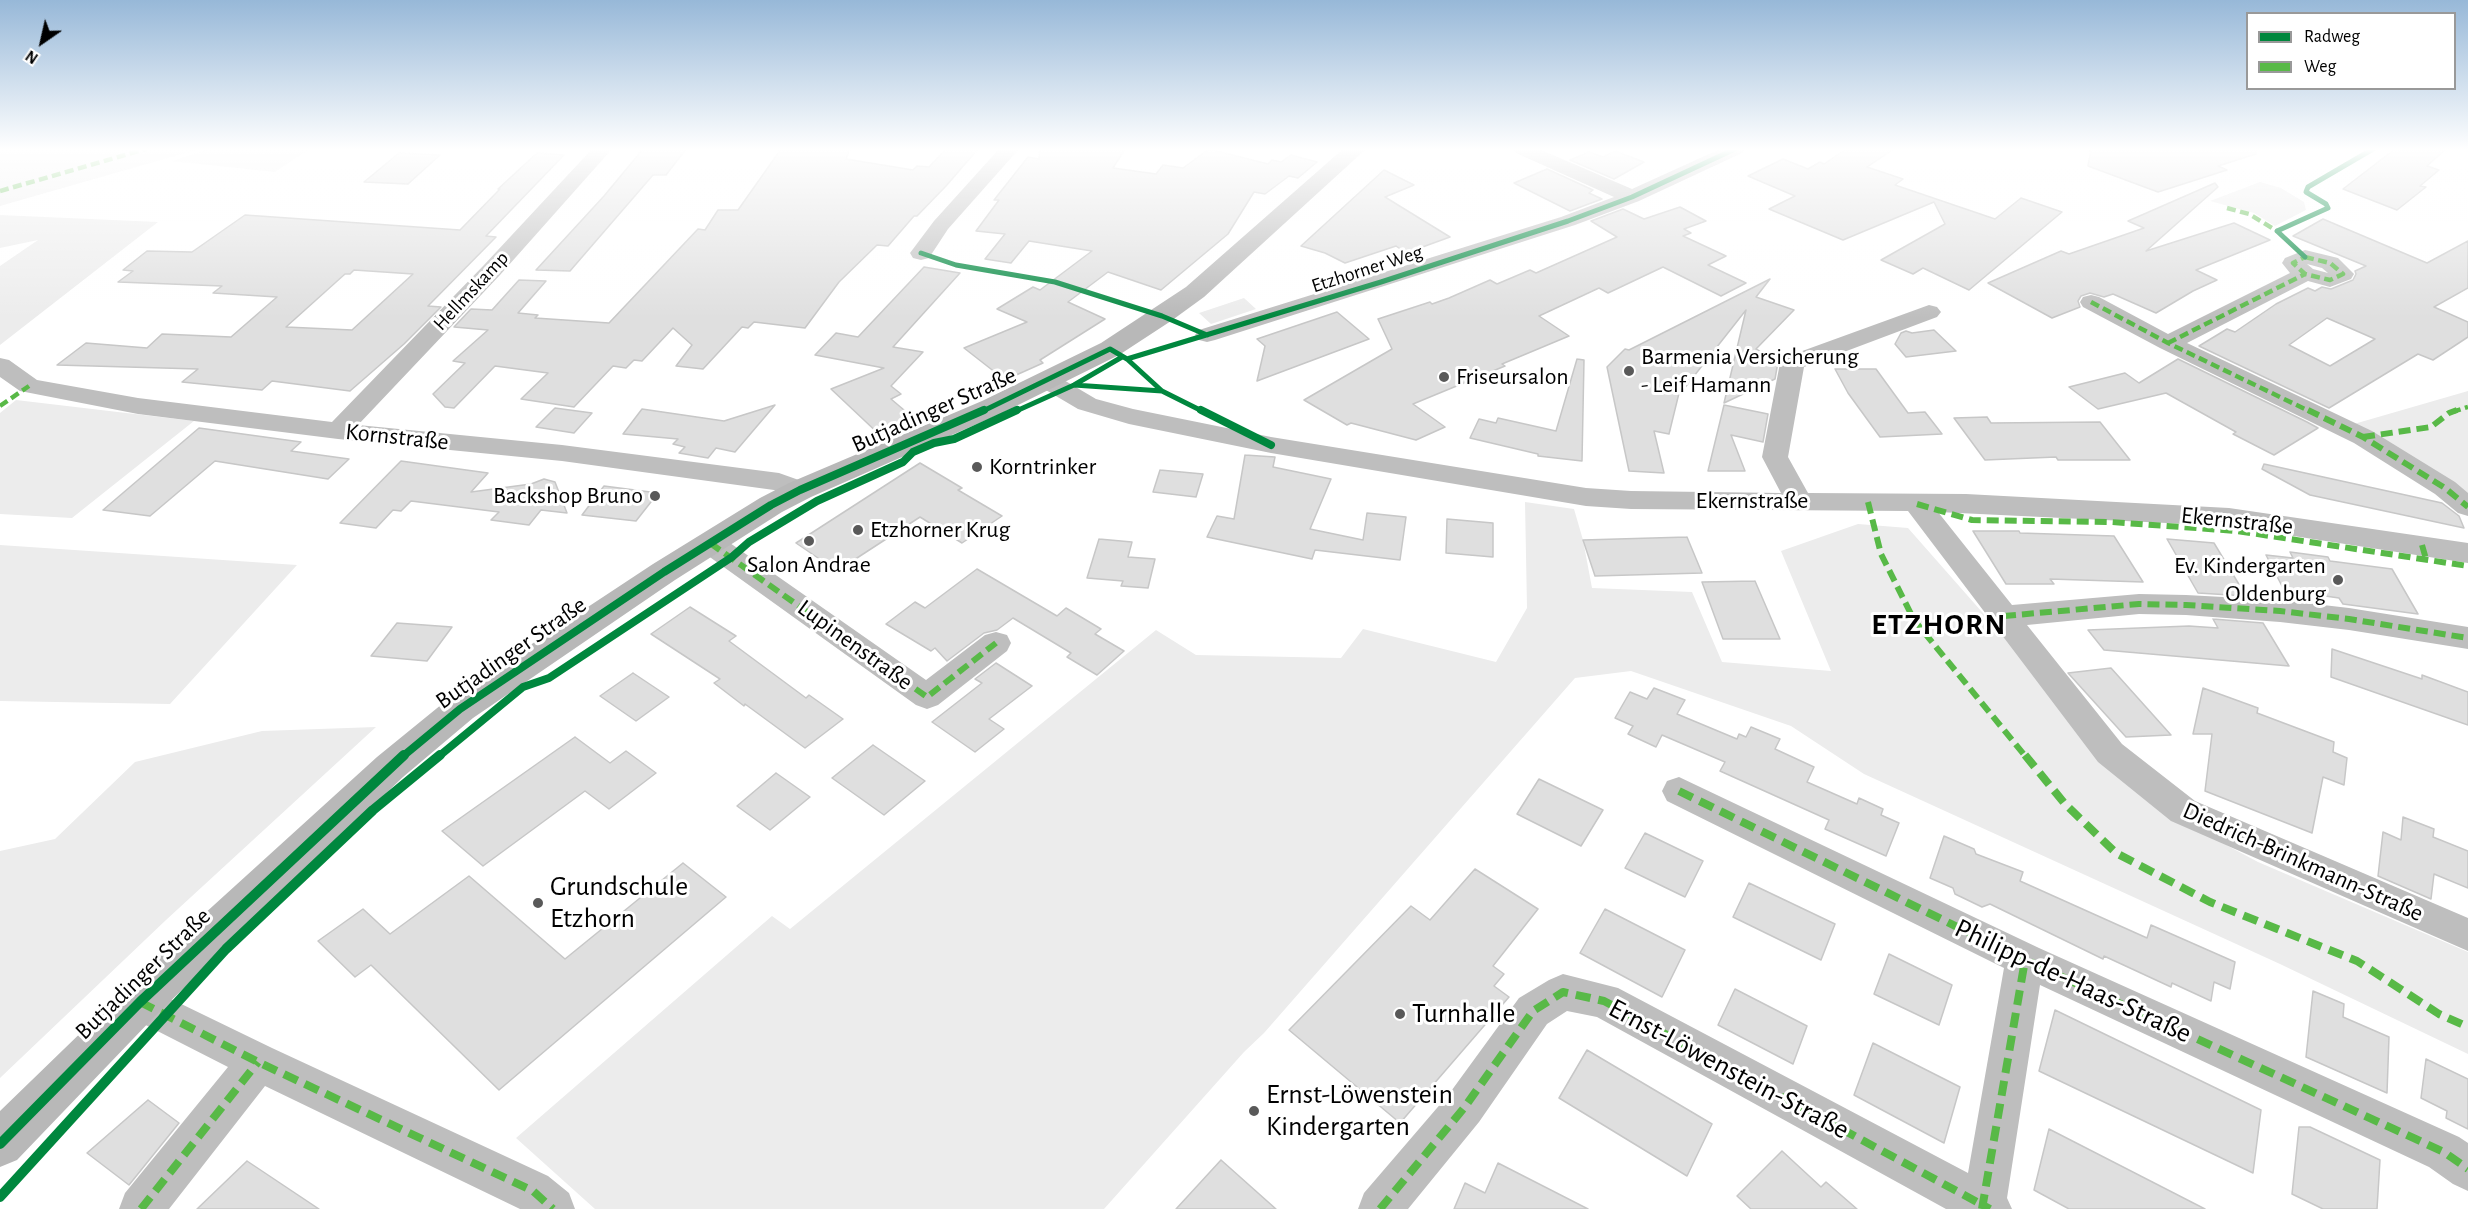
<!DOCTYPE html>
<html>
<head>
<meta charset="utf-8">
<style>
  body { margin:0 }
  #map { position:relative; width:2468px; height:1209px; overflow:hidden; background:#fff; font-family:"Alegreya Sans",sans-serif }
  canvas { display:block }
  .legend { position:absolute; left:2246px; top:12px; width:210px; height:78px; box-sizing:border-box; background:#fff; border:2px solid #999; margin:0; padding:8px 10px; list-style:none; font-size:18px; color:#000 }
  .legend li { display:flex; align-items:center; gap:12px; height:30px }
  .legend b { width:30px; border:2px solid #999 }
  .north { position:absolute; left:12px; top:12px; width:60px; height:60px; -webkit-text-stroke:4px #fff; paint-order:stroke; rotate:214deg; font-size:16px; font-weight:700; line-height:24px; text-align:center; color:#000 }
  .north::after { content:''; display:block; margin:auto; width:21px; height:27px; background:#000; clip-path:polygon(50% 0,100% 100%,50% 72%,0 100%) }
</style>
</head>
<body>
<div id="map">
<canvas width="2468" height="1209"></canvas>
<ul class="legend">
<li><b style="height:8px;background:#00873e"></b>Radweg</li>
<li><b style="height:8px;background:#58b947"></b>Weg</li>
</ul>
<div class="north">N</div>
</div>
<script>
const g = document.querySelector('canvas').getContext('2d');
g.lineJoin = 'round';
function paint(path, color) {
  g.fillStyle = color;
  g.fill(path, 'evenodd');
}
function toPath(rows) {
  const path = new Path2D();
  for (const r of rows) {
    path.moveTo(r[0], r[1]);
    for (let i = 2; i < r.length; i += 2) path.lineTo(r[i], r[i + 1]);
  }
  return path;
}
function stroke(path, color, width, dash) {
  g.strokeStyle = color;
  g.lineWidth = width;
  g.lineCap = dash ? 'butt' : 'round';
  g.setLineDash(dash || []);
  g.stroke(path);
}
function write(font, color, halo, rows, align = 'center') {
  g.font = font + ' "Alegreya Sans",sans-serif';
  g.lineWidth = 6;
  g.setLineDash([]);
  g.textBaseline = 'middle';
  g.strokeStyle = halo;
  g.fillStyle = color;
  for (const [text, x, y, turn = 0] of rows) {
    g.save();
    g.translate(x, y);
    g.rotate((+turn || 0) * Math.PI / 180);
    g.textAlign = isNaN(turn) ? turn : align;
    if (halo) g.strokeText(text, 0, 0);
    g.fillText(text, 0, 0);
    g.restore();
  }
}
const green = toPath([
  [0,149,199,149,0,206],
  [210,149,309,149,275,172,172,161],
  [2260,182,2281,188,2304,202,2306,210,2275,226,2254,213,2210,201],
  [0,215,158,222,0,345,0,266,38,240,0,248],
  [1244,298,1256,309,1211,324,1199,313],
  [2468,391,2468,496,2354,424],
  [16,400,194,421,72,518,0,514,0,413],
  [1525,502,1574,509,1583,540,1592,588,1692,592,1722,662,1831,671,1781,551,1858,524,1908,528,2004,637,2170,815,2258,862,2468,952,2468,1054,2280,964,1864,774,1791,726,1631,671,1575,678,1264,1033,1244,1052,1104,1209,595,1209,516,1138,772,916,790,929,1156,630,1196,655,1341,658,1363,629,1496,662,1527,608],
  [0,545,297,565,170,704,0,701],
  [376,727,166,920,0,1078,0,851,55,839,135,762,262,731]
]);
const building = toPath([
  [643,149,686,149,666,175,653,175,570,271,536,270,604,196,643,149],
  [781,149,850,149,846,159,913,170,917,166,929,167,946,149,978,149,946,186,917,216,914,216,888,246,877,245,839,282,805,328,754,322,748,328,742,327,703,369,676,366,692,345,673,328,642,361,634,360,626,368,613,366,574,407,521,399,548,373,495,366,454,408,445,407,433,394,465,363,453,361,488,330,454,327,471,309,492,310,519,280,546,281,518,313,538,315,535,318,609,323,698,229,705,230,718,210,738,210,781,149],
  [1040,149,1125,149,1113,168,1156,174,1163,165,1183,168,1209,149,1268,164,1272,160,1281,162,1291,155,1317,162,1298,178,1289,176,1265,194,1254,192,1228,234,1161,290,1108,272,1068,302,1105,319,1040,360,1043,363,1005,380,964,348,1027,322,997,309,1033,287,1040,290,1092,251,1029,241,1011,263,985,259,1005,234,976,231,999,200,994,200,1028,157,1039,159,1040,149],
  [1846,149,1894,149,1867,167,1903,179,1895,185,1995,219,2021,198,2062,212,1969,290,1923,268,1913,274,1881,260,1945,224,1934,202,1843,240,1769,209,1795,196,1748,176,1783,159,1808,169,1820,162,1824,164,1846,149],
  [2091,149,2256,149,2256,154,2218,166,2227,170,2158,192,2088,166,2091,149],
  [2395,149,2446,149,2427,166,2439,170,2420,186,2426,187,2397,210,2343,189,2395,149],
  [1615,151,1644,162,1614,179,1570,160,1589,152,1603,157,1615,151],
  [399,153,440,155,408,184,364,182,399,153],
  [537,153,564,155,486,236,496,237,428,306,441,307,404,344,350,391,272,381,262,390,182,382,198,369,57,365,86,343,147,348,162,334,231,337,277,297,213,293,222,286,118,282,133,271,123,270,147,251,192,252,245,215,460,230,500,189,498,189,537,153],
  [354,270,413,274,352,330,286,327,345,274,350,274,354,270],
  [1547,169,1593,190,1589,193,1602,199,1570,211,1514,183,1547,169],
  [1384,170,1414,185,1385,197,1450,237,1406,253,1396,246,1345,263,1325,253,1301,246,1384,170],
  [2215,183,2218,187,2146,251,2234,223,2270,240,2196,270,2217,280,2193,291,2156,313,2113,294,2104,297,2090,293,2081,296,2078,301,2080,307,2052,318,1988,283,2061,251,2069,254,2144,228,2128,221,2215,183],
  [1680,207,1706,221,1684,229,1691,233,1683,236,1726,256,1708,265,1746,283,1721,296,1663,267,1608,293,1599,288,1539,316,1569,336,1502,364,1505,366,1413,404,1445,427,1416,440,1351,423,1347,425,1304,400,1392,349,1378,319,1430,302,1432,304,1449,298,1490,280,1497,284,1530,270,1536,273,1617,237,1591,221,1623,209,1644,219,1680,207],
  [2323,219,2427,263,2468,241,2468,288,2434,307,2468,322,2468,337,2433,360,2418,354,2329,408,2199,346,2227,329,2235,332,2276,304,2308,288,2315,291,2322,287,2331,289,2353,280,2356,274,2355,271,2366,266,2293,236,2323,219],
  [2327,318,2375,339,2330,366,2289,345,2327,318],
  [924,267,960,273,893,347,923,352,891,386,901,394,891,399,917,421,882,437,831,389,884,368,815,355,836,333,858,337,924,267],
  [1770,279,1756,297,1794,310,1756,349,1778,362,1775,379,1724,403,1746,310,1683,390,1681,385,1669,434,1654,431,1664,473,1629,471,1607,367,1625,349,1629,350,1770,279],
  [1337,312,1369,339,1257,381,1265,346,1257,339,1337,312],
  [1934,330,1956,351,1906,357,1895,344,1901,333,1906,331,1912,333,1934,330],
  [1577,359,1584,360,1582,461,1538,456,1538,454,1470,438,1479,419,1496,423,1498,418,1556,431,1577,359],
  [2178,359,2307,422,2318,428,2274,455,2233,434,2236,432,2166,393,2098,409,2069,387,2125,373,2139,383,2178,359],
  [1835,369,1876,369,1908,413,1925,412,1942,434,1880,437,1848,393,1835,369],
  [775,405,735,452,716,448,708,458,679,453,685,447,673,444,678,439,623,434,642,409,724,421,775,405],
  [1724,405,1768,414,1763,442,1731,435,1745,471,1708,471,1724,405],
  [555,408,592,413,574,433,536,427,555,408],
  [1987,417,1991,423,2100,422,2130,460,2058,460,2056,457,1985,460,1954,418,1987,417],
  [199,428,301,442,291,451,349,459,328,479,215,461,150,516,103,510,199,428],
  [1245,455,1275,457,1273,467,1331,479,1310,529,1363,540,1367,513,1406,517,1400,560,1315,550,1312,559,1207,537,1217,516,1234,519,1245,455],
  [401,461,488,473,471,492,531,484,544,479,555,482,567,513,541,510,529,525,491,520,499,512,411,501,401,511,393,510,376,528,340,523,401,461],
  [920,463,962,488,958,490,1002,516,962,543,920,517,837,571,796,543,920,463],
  [2264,464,2442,503,2459,516,2464,528,2310,495,2262,469,2264,464],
  [1160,470,1203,474,1196,497,1153,492,1160,470],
  [604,486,658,493,636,521,582,515,604,486],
  [1447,519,1493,523,1493,557,1446,553,1447,519],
  [1973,531,2019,531,2020,533,2114,536,2143,582,2050,579,2054,584,2006,584,1973,531],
  [1687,537,1702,573,1595,576,1583,540,1687,537],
  [1099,539,1132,542,1128,557,1155,559,1148,588,1121,586,1123,581,1087,578,1099,539],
  [2167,539,2214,543,2246,596,2198,593,2167,539],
  [2290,552,2328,557,2330,561,2392,569,2418,614,2343,604,2339,598,2284,590,2266,555,2293,558,2290,552],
  [977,569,1057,616,1066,608,1101,629,1095,634,1124,651,1097,675,1067,657,1071,653,1013,618,997,630,984,633,947,661,935,648,931,651,886,624,915,602,925,608,977,569],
  [1755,581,1780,639,1723,639,1702,582,1755,581],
  [690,607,736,636,729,641,806,698,809,695,843,719,805,748,745,704,744,706,714,683,720,679,651,634,690,607],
  [2213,619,2263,623,2289,666,2104,650,2088,630,2189,626,2218,628,2213,619],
  [397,623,452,627,427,661,371,656,397,623],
  [2332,649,2422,679,2422,675,2468,692,2468,725,2331,677,2332,649],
  [996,663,1032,686,989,719,1004,729,975,752,932,722,982,683,975,679,996,663],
  [2111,668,2171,735,2126,737,2068,673,2111,668],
  [633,673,669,697,636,721,600,696,633,673],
  [1654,688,1685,700,1677,714,1737,739,1739,734,1746,737,1751,727,1780,739,1775,749,1814,767,1807,782,1857,804,1859,798,1883,809,1881,815,1899,823,1886,856,1825,829,1829,820,1720,771,1725,762,1662,735,1656,747,1628,734,1633,726,1615,718,1630,692,1647,699,1654,688],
  [2203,688,2258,708,2257,713,2334,742,2333,752,2347,758,2344,785,2323,777,2312,833,2205,791,2212,734,2193,734,2203,688],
  [575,737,610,763,626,751,656,773,609,809,585,791,483,866,442,831,575,737],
  [873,745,925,781,884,815,832,778,873,745],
  [776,773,810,797,770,830,737,806,776,773],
  [1539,779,1603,810,1581,846,1517,814,1539,779],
  [2403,817,2434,829,2433,837,2468,851,2468,888,2434,874,2431,899,2378,876,2383,832,2401,840,2403,817],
  [1645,833,1703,861,1685,897,1625,868,1645,833],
  [1944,836,1974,849,1976,854,2023,872,2020,881,2147,938,2151,925,2235,962,2230,989,2214,982,2211,1001,2172,983,2171,987,2104,956,2103,959,1990,904,1982,907,1955,894,1953,888,1930,878,1944,836],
  [683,863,726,897,499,1090,371,965,355,977,318,941,363,909,390,934,469,876,565,959,683,863],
  [1475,869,1538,909,1493,966,1504,974,1494,986,1509,997,1400,1123,1289,1030,1411,906,1430,920,1475,869],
  [1749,883,1835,924,1821,960,1733,917,1749,883],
  [1605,909,1685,950,1662,997,1580,953,1605,909],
  [1889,954,1952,985,1939,1025,1874,994,1889,954],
  [1735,989,1807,1026,1793,1064,1718,1025,1735,989],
  [2313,991,2344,1004,2343,1017,2389,1037,2387,1093,2306,1057,2313,991],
  [2055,1010,2261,1110,2253,1173,2039,1071,2055,1010],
  [1873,1043,1960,1087,1944,1143,1854,1095,1873,1043],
  [1587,1050,1712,1124,1687,1176,1559,1098,1587,1050],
  [2426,1059,2468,1079,2468,1129,2446,1118,2447,1111,2421,1098,2426,1059],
  [148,1100,179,1123,129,1185,87,1153,148,1100],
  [2299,1127,2310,1127,2380,1160,2377,1209,2323,1209,2292,1194,2299,1127],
  [2049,1129,2205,1209,2069,1209,2034,1190,2049,1129],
  [1782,1151,1821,1187,1826,1182,1857,1209,1751,1209,1737,1196,1782,1151],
  [1221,1160,1276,1209,1176,1209,1221,1160],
  [247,1161,319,1209,197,1209,247,1161],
  [1498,1163,1588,1209,1454,1209,1465,1183,1485,1193,1498,1163]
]);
const street = toPath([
  [592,149,612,149,500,275,358,425,562,445,779,473,810,484,814,490,810,496,800,499,774,490,562,461,338,439,138,414,20,391,0,377,0,358,9,360,37,380,138,398,332,422,484,265,592,149],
  [999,149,1019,149,948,229,929,258,921,260,913,258,910,253,934,221,999,149],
  [1513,149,1539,149,1632,189,1720,149,1745,149,1742,153,1639,201,1575,225,1215,340,1207,342,1199,340,1195,335,1199,330,1561,217,1614,197,1516,153,1513,149],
  [2305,250,2338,258,2354,274,2351,279,2330,287,2308,281,2187,343,2372,431,2455,482,2468,493,2468,516,2458,513,2435,494,2354,443,2160,348,2083,307,2080,302,2083,297,2091,295,2099,297,2168,334,2290,273,2282,263,2285,258,2305,250],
  [2307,264,2322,268,2328,273,2313,269,2307,264],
  [1929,305,1937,307,1941,312,1937,317,1804,367,1788,457,1808,493,1966,494,2229,508,2468,543,2468,563,2229,526,1938,512,2012,605,2139,594,2186,595,2280,600,2349,608,2468,627,2468,649,2349,630,2280,622,2186,615,2139,614,2027,625,2122,744,2195,801,2468,918,2468,951,2171,821,2098,762,1908,511,1631,509,1586,506,1271,453,1129,424,1078,409,1039,386,1036,381,1039,376,1048,374,1057,376,1096,399,1133,409,1271,437,1586,488,1631,491,1781,493,1762,457,1780,363,1783,358,1929,305],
  [710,534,720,536,926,680,985,635,996,632,1007,635,1011,643,1007,651,938,705,927,709,916,705,700,550,696,543,700,536,710,534],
  [1679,777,2039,948,2459,1137,2468,1143,2468,1191,2453,1184,2429,1167,2040,985,2007,1198,2012,1209,1946,1209,1597,1017,1567,1011,1547,1024,1479,1122,1408,1209,1358,1209,1364,1193,1449,1094,1519,998,1549,980,1563,974,1618,988,1968,1173,2004,968,1667,801,1662,791,1667,781,1679,777],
  [140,984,272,1048,548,1176,569,1193,575,1209,520,1209,265,1086,169,1209,119,1209,125,1193,228,1067,126,1015,120,1002,126,989,140,984]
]);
const secondary = toPath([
  [1343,149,1366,149,1204,297,1171,321,1119,355,1002,413,811,497,782,512,675,580,473,718,403,777,222,951,155,1016,17,1160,0,1167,0,1111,192,925,377,757,447,700,653,564,760,498,789,483,982,401,1101,343,1186,287,1343,149]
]);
const quietFar2 = toPath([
  [0,191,146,149],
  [2227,208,2249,214,2277,231],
  [2305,257,2330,263,2343,274,2330,280,2305,274,2293,263,2305,257],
  [2091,302,2168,343,2311,412],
  [2168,343,2305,274],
  [0,406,29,386],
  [2452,412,2468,407]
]);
const quietFar1 = toPath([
  [2308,410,2363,437,2445,488,2468,507],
  [2363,437,2431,427,2449,413,2457,410],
  [1868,502,1881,554,1914,620,2026,757],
  [1917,504,1972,520,2111,522,2237,531,2468,566],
  [710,543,927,697,996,643],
  [2422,545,2426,559],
  [2004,616,2139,604,2186,605,2280,611,2349,619,2468,638]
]);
const quiet = toPath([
  [2025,755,2065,804,2116,853,2210,902,2357,961,2439,1014,2468,1027],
  [1679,791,2025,960,2444,1152,2468,1169],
  [140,1002,258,1062,533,1191,553,1209],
  [141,1209,258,1062],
  [1380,1209,1464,1108,1533,1011,1563,992,1604,1001,1990,1209],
  [1982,1209,2025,960]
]);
const cyclewayFar2 = toPath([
  [921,253,956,265,1055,282,1162,316,1207,335],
  [2305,257,2277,231,2328,208,2326,204,2306,192,2308,187,2373,149],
  [1127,359,1162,391,1204,412],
  [1074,385,1162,391],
  [981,412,1110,349,1127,359,1381,282,1568,221,1632,197,1735,149],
  [1014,412,1074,385,1122,357]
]);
const cyclewayFar1 = toPath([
  [1201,410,1271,445],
  [402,757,460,709,664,572,771,505,800,490,984,410],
  [438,757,523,687,549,678,732,557,749,542,817,501,903,462,913,452,934,443,954,439,1017,410]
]);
const cycleway = toPath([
  [0,1144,140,1002,404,755],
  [0,1197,226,949,373,810,440,755]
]);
const markers = [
  [1629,371,6,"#595959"],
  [1444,377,6,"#595959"],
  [977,467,6,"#595959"],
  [655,496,6,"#595959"],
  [858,530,6,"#595959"],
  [809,541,6,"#595959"],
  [2338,580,6,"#595959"],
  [538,903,6,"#595959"],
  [1400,1014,6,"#595959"],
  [1254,1111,6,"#595959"]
];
const farStreetnames = [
  ["Etzhorner Weg",1367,269,-18],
  ["Hellmskamp",471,291,-47]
];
const poiNames = [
  ["Barmenia Versicherung",1641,357],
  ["- Leif Hamann",1641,385],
  ["Friseursalon",1456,377],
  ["Korntrinker",989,467],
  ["Backshop Bruno",643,496,"right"],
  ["Etzhorner Krug",870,530],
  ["Salon Andrae",809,565,"center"],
  ["Ev. Kindergarten",2326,566,"right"],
  ["Oldenburg",2326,594,"right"]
];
const streetNames = [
  ["Butjadinger Straße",934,410,-24],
  ["Kornstraße",397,437,6],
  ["Ekernstraße",1752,501],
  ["Ekernstraße",2237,521,6],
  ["Lupinenstraße",855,645,36],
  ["Butjadinger Straße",511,653,-35],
  ["Diedrich-Brinkmann-Straße",2303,862,24],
  ["Butjadinger Straße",143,974,-44]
];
const nearPoinames = [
  ["Grundschule",550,887],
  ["Etzhorn",550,919],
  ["Turnhalle",1412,1014],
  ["Ernst-Löwenstein",1266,1095],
  ["Kindergarten",1266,1127]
];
const nearStreetnames = [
  ["Philipp-de-Haas-Straße",2073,981,25],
  ["Ernst-Löwenstein-Straße",1729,1069,28]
];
const districtNames = [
  ["ETZHORN",1939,625]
];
paint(green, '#ececec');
paint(building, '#dfdfdf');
stroke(building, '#c7c7c7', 1.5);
paint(street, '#bebebe');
paint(secondary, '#b8b8b8');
stroke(quietFar2, '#58b947', 4.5, [9, 4.5]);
stroke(quietFar1, '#58b947', 6, [12, 6]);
stroke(quiet, '#58b947', 8, [15, 8]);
stroke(cyclewayFar2, '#00873e', 5);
stroke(cyclewayFar1, '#00873e', 8);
stroke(cycleway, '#00873e', 10);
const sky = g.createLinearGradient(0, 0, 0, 318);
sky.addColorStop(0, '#97b8d8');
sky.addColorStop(0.47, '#fff');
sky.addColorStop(1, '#ffffff00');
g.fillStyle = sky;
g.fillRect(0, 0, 2468, 318);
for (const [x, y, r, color] of markers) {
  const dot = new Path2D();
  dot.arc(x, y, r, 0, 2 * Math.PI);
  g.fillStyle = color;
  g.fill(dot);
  stroke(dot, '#fff', 2);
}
write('20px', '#000', '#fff', farStreetnames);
write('24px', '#000', '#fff', poiNames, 'left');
write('24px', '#000', '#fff', streetNames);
write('28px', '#000', '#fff', nearPoinames, 'left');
write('28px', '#000', '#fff', nearStreetnames);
g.letterSpacing = '1.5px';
write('bold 30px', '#000', '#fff', districtNames);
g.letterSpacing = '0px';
</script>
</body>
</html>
